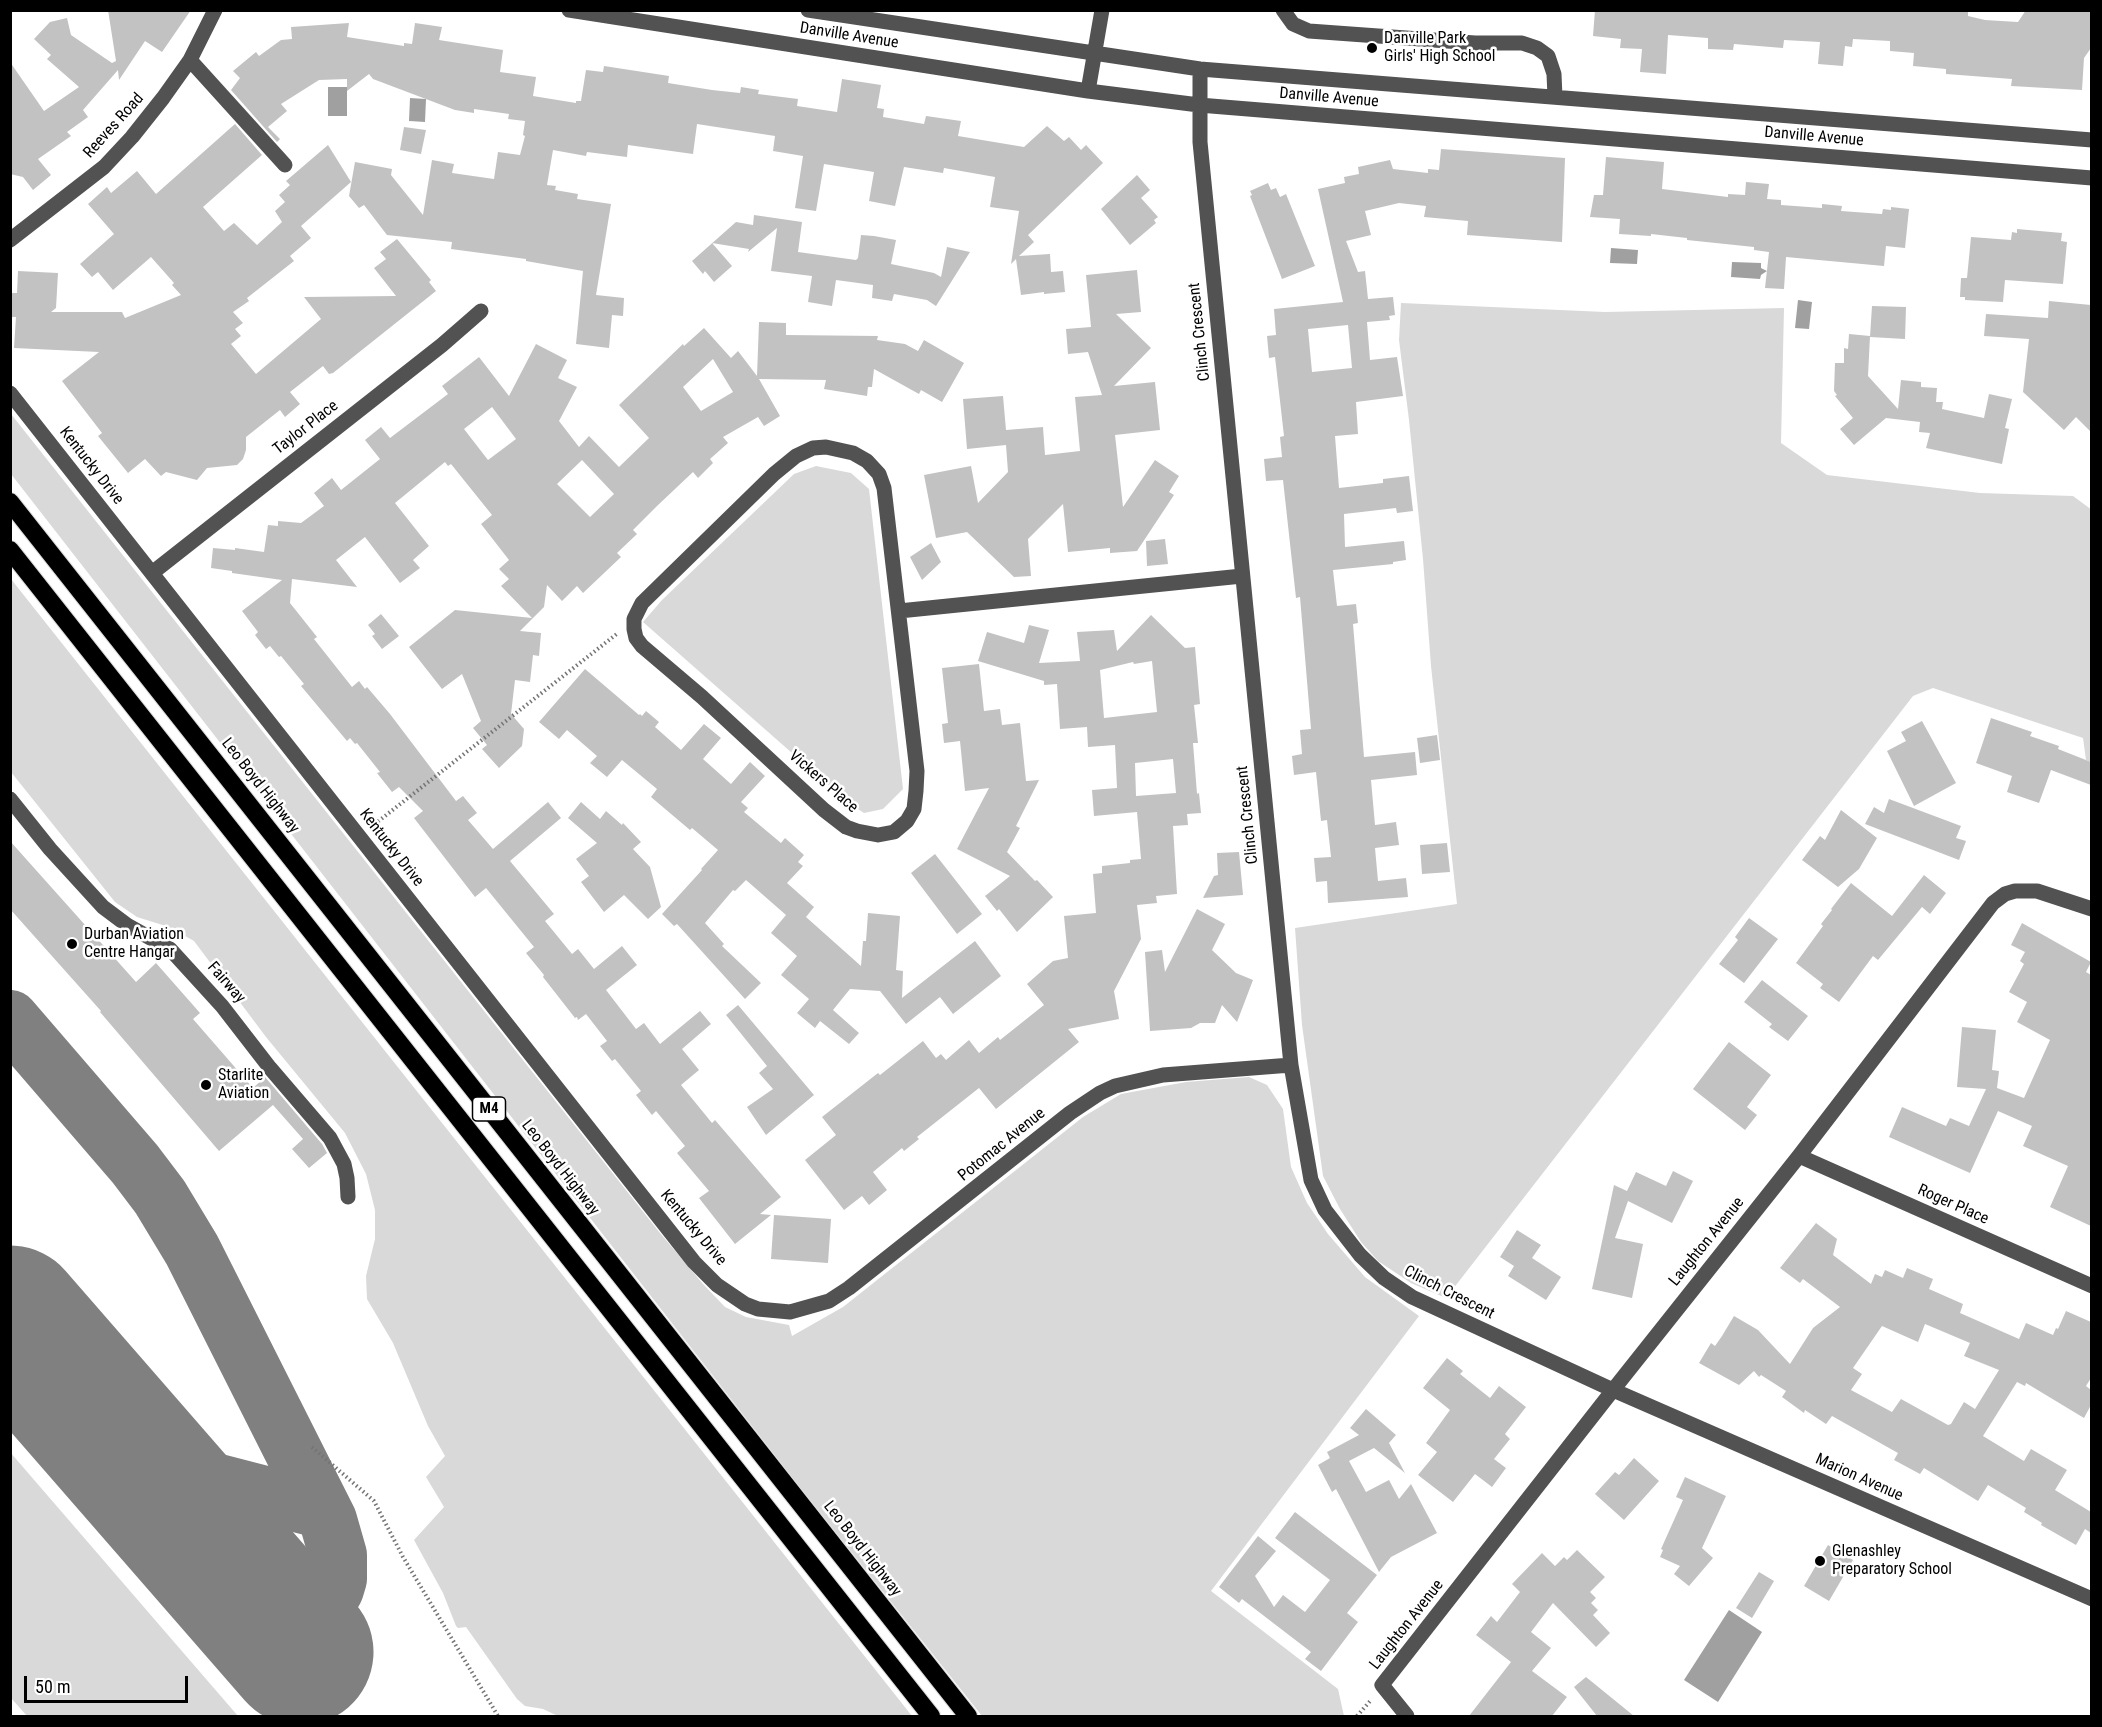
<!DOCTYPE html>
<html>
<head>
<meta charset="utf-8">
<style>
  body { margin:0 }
  #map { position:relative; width:2102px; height:1727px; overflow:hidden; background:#fff; font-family:"Roboto Condensed",sans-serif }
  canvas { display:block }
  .frame { position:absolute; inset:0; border:12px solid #000; pointer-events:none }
  .scale { position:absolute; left:24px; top:1676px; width:164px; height:27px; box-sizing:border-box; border:3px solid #000; border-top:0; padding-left:8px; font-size:18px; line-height:21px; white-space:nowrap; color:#000; -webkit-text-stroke:4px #fff; paint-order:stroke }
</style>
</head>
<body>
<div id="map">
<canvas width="2102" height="1727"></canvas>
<div class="frame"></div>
<div class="scale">50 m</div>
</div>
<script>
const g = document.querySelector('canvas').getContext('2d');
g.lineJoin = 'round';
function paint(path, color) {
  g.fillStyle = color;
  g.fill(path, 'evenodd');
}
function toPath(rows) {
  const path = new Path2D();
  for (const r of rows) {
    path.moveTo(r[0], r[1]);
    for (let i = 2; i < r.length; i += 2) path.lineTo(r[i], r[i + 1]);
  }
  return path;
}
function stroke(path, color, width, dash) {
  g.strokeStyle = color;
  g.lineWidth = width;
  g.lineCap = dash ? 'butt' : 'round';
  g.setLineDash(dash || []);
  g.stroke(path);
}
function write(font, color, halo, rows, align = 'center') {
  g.font = font + ' "Roboto Condensed",sans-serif';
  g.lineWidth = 5;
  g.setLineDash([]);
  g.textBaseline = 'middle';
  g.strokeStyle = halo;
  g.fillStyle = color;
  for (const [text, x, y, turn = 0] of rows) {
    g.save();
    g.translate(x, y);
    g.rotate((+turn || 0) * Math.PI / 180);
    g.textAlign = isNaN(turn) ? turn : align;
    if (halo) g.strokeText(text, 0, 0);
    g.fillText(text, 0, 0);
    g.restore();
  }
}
const green = toPath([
  [1401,303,1605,312,1784,308,1781,443,1827,475,1980,493,2073,496,2092,510,2091,762,2086,760,2083,738,1933,688,1913,696,1446,1298,1411,1283,1378,1261,1361,1242,1340,1209,1323,1176,1302,1025,1295,928,1457,904,1431,666,1423,559,1409,420,1399,340],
  [11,414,660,1233,703,1284,725,1307,746,1317,789,1325,792,1336,843,1307,1083,1117,1121,1094,1186,1082,1249,1077,1267,1085,1283,1109,1291,1167,1307,1203,1328,1234,1365,1277,1419,1316,1211,1591,1338,1689,1344,1716,982,1716,794,1480,11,474],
  [816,466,851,473,869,489,903,789,883,809,864,813,850,804,643,622,662,600,794,474],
  [11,579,912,1716,558,1716,543,1709,525,1706,517,1699,466,1627,458,1628,456,1626,443,1593,414,1540,444,1507,426,1477,445,1456,428,1426,393,1343,367,1299,366,1276,375,1239,375,1210,366,1174,345,1133,266,1037,194,941,169,927,137,917,115,902,11,772],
  [10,1452,187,1657,238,1716,27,1716,11,1698]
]);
const water = toPath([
  [328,87,347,87,347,116,328,116],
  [410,98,426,99,425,122,409,121],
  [1611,248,1638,250,1637,264,1610,263],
  [1732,262,1761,263,1761,268,1767,271,1761,275,1760,279,1731,277],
  [1798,300,1812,302,1809,329,1795,328],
  [1729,1610,1762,1632,1718,1702,1684,1680]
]);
const taxiway = toPath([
  [10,1019,135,1164,160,1197,192,1250,328,1520,338,1555,338,1579,335,1589,323,1610,289,1639],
  [134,1461,323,1510]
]);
const runway = toPath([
  [10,1319,300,1652]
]);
const building = toPath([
  [108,10,191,10,162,52,145,41,119,80,118,70,83,110,88,117,67,132,71,136,38,159,51,175,33,190,23,177,10,174,10,62,44,111,79,87,47,59,51,55,34,39,50,22,67,18,71,35,112,63,116,61],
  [1595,10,1968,10,1968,16,1985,20,2018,22,2026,10,2091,10,2091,48,2084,58,2082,90,2011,86,2012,79,1946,74,1946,69,1913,66,1914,53,1890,51,1890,41,1853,39,1852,47,1845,46,1843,66,1818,64,1820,42,1784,40,1783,48,1734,44,1733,50,1708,49,1708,38,1668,35,1666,74,1640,72,1642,49,1620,48,1621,39,1593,36],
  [349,23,347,37,404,46,404,43,412,44,415,23,442,27,439,40,503,50,500,72,536,77,533,96,576,103,576,101,581,101,586,70,603,72,604,66,669,76,668,83,712,90,740,93,741,87,759,90,758,94,798,99,797,106,837,112,842,79,881,85,877,108,884,109,883,117,924,124,926,116,961,121,958,136,1024,147,1047,126,1064,141,1069,137,1081,150,1086,145,1103,163,1028,235,1034,242,1019,256,1050,254,1051,272,1063,271,1065,292,1044,294,1044,292,1021,295,1016,259,1011,264,1019,211,990,207,995,177,944,168,943,173,904,167,895,206,869,201,874,172,824,164,816,211,795,208,803,156,773,151,775,136,697,124,693,154,628,145,627,157,587,152,586,156,553,150,547,185,556,186,555,190,578,194,577,199,611,204,596,295,624,298,623,316,612,315,609,348,576,344,583,271,526,261,526,259,451,249,452,242,387,235,364,205,359,208,349,196,355,162,392,169,391,175,423,215,432,160,454,164,452,173,494,179,498,152,520,155,525,136,523,135,525,121,508,119,509,114,474,109,474,113,455,110,373,79,369,74,347,91,347,79,319,80,281,104,287,111,268,127,280,139,277,142,231,90,240,78,233,71,256,52,259,56,281,40,292,39,291,27],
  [235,124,262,155,203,207,224,231,234,223,257,245,282,222,275,211,285,202,279,195,290,185,286,181,328,145,351,182,301,226,311,238,290,256,294,261,247,298,249,301,233,312,243,323,235,329,241,336,231,344,256,374,321,319,304,297,396,296,374,268,386,259,380,252,397,239,431,280,429,282,436,291,333,373,329,374,323,366,290,392,300,404,285,417,280,410,246,437,246,450,243,459,237,465,207,468,197,480,166,472,161,476,145,459,128,473,98,436,102,433,62,381,99,352,14,348,16,317,10,317,10,293,17,293,18,271,58,273,56,308,51,312,122,312,125,318,181,295,172,285,174,283,151,257,113,290,98,272,92,277,80,264,114,234,88,204,107,187,111,193,137,171,156,194],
  [404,127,426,130,421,154,400,150],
  [1441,149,1565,158,1562,242,1467,235,1468,221,1424,217,1426,206,1399,203,1365,211,1371,235,1346,241,1358,272,1365,271,1368,299,1393,297,1395,315,1389,316,1390,320,1367,322,1370,360,1397,357,1403,396,1356,402,1358,434,1335,436,1339,488,1383,483,1383,479,1409,476,1413,511,1397,513,1396,508,1344,514,1345,547,1404,541,1406,560,1393,562,1393,564,1333,570,1337,606,1356,604,1358,623,1353,624,1364,757,1415,752,1417,775,1371,780,1375,825,1396,822,1399,845,1375,848,1378,881,1406,878,1408,897,1328,903,1327,881,1316,882,1314,858,1331,857,1327,820,1321,821,1316,772,1294,775,1292,756,1302,754,1300,730,1311,729,1300,597,1296,598,1283,480,1266,481,1264,459,1282,457,1280,437,1284,436,1275,357,1269,358,1267,336,1276,335,1274,309,1343,302,1318,189,1345,183,1344,177,1359,174,1358,167,1390,160,1393,169,1428,173,1428,169,1439,170],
  [1348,325,1352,368,1312,372,1308,329],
  [1606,157,1664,162,1662,189,1728,197,1728,194,1745,195,1746,182,1769,184,1767,199,1781,200,1781,205,1822,208,1822,204,1842,206,1841,211,1882,214,1883,209,1891,210,1891,207,1909,209,1905,248,1886,246,1884,266,1786,257,1784,289,1765,288,1769,252,1754,250,1754,247,1687,240,1687,238,1651,234,1651,236,1619,234,1620,219,1590,217,1594,195,1603,195],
  [1137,175,1150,190,1141,198,1158,217,1154,220,1156,223,1130,245,1101,209],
  [1268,183,1271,190,1276,188,1280,197,1286,194,1315,266,1282,279,1250,196,1252,195,1250,191],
  [754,215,802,222,798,252,856,260,858,258,861,235,874,236,896,240,891,264,934,273,941,277,947,247,970,252,936,306,927,300,894,294,892,301,872,298,873,285,836,280,832,306,808,302,812,276,771,271,777,228,748,252,749,249,712,243,732,266,714,282,705,271,703,274,692,261,736,222,753,225],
  [2017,229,2062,233,2061,241,2067,242,2063,284,2005,280,2003,302,1965,300,1965,297,1960,297,1961,278,1967,278,1971,237,2011,240,2012,232,2017,233],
  [1137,270,1141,312,1116,314,1151,348,1114,386,1155,382,1160,430,1115,435,1123,507,1155,460,1179,476,1169,492,1174,495,1137,551,1110,553,1110,548,1068,552,1063,504,1028,539,1031,576,1014,577,967,532,936,538,924,475,971,466,978,503,1008,472,1006,445,967,449,963,399,1003,396,1006,430,1043,427,1045,455,1080,451,1075,397,1102,395,1088,352,1068,354,1066,329,1091,327,1086,275],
  [2049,301,2091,305,2091,432,2076,417,2064,430,2023,392,2029,339,1984,336,1986,314,2048,318],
  [1872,306,1906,307,1905,339,1870,337],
  [759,322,786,323,786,335,878,336,877,340,905,344,918,351,924,340,964,363,942,402,921,390,919,394,874,369,872,387,868,387,867,396,824,389,826,380,759,379,780,416,764,426,758,417,723,437,728,443,710,459,713,463,698,478,693,472,657,506,633,530,637,534,617,553,621,557,583,593,577,586,562,601,547,585,544,607,520,631,541,633,539,656,533,655,530,682,515,680,511,714,524,729,522,746,499,768,482,749,487,745,473,728,481,721,462,674,442,689,409,647,455,610,532,618,501,586,509,579,499,569,509,560,481,524,492,515,451,464,448,466,445,462,395,503,429,546,413,560,420,568,400,583,365,537,336,560,357,587,292,579,290,603,317,637,314,639,352,687,359,681,365,689,367,687,390,714,456,801,463,796,477,813,468,820,493,849,548,802,561,818,510,861,554,914,545,921,572,954,578,949,594,969,622,946,637,965,606,990,636,1029,644,1023,660,1044,700,1011,711,1024,682,1049,699,1070,681,1085,712,1123,715,1120,781,1197,760,1214,771,1215,735,1244,699,1198,709,1191,677,1153,685,1146,656,1111,652,1115,636,1095,641,1091,615,1059,612,1061,600,1046,607,1041,586,1014,578,1020,577,1017,575,1018,543,977,544,975,526,953,534,947,486,888,475,897,414,818,423,811,399,787,392,792,377,773,380,772,357,743,355,744,350,738,347,741,301,686,304,684,281,656,279,657,270,646,266,649,255,635,258,632,242,611,282,580,232,573,232,571,211,568,213,548,235,550,235,548,264,552,268,525,278,526,278,521,301,523,324,506,314,493,332,478,341,490,380,459,365,440,381,427,390,438,448,394,442,386,479,357,509,396,536,344,567,360,558,378,577,387,559,421,579,447,589,436,619,467,649,438,619,405,683,344,684,346,704,328,731,358,738,351,757,376],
  [713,359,733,392,701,411,683,387],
  [492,407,516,439,488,460,464,429],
  [582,460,614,494,590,517,557,484],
  [1849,334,1870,336,1868,376,1898,409,1901,380,1921,382,1921,387,1937,388,1936,402,1943,402,1942,409,1984,418,1989,394,2012,399,2005,428,2009,429,2002,464,1926,448,1930,433,1919,432,1920,422,1886,418,1854,445,1840,429,1853,418,1835,396,1837,395,1834,391,1835,363,1844,363,1844,348,1848,349],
  [1165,539,1168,564,1147,566,1146,541],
  [931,543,941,562,922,580,910,557],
  [381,614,399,636,382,649,372,636,375,634,368,625],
  [1151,615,1185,648,1195,647,1200,704,1194,705,1198,743,1193,743,1197,794,1199,793,1201,813,1187,814,1188,825,1173,826,1177,894,1156,896,1157,903,1137,905,1141,939,1114,991,1119,1019,1068,1029,1079,1042,996,1109,979,1088,917,1137,919,1139,904,1151,902,1148,873,1172,887,1190,869,1205,862,1196,844,1210,805,1160,836,1135,822,1117,878,1073,880,1075,923,1041,936,1058,941,1054,946,1060,969,1040,979,1053,998,1037,1000,1040,1044,1005,1027,984,1053,961,1068,958,1064,916,1096,913,1093,874,1102,873,1102,866,1130,863,1130,860,1141,859,1137,812,1094,816,1092,790,1117,788,1115,745,1088,747,1087,727,1060,729,1057,684,1044,685,1044,681,978,661,987,632,1024,643,1029,625,1049,630,1039,663,1080,661,1077,632,1114,630,1117,651],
  [1152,661,1157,712,1104,718,1100,670,1133,662,1134,664],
  [1173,759,1176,793,1136,796,1135,763],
  [979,664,984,711,1000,709,1002,725,1020,723,1026,781,1039,780,1016,826,1020,828,1007,852,1035,881,1037,880,1053,897,1017,932,999,909,997,911,985,896,1010,876,957,849,989,788,965,791,960,741,944,743,942,724,948,723,942,668],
  [585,669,639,715,640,714,642,716,646,711,659,722,655,727,681,750,704,724,721,738,703,759,731,784,750,762,765,776,741,802,748,808,744,812,781,843,785,838,804,855,798,862,803,866,787,883,814,907,806,917,861,966,863,941,866,941,868,913,900,916,896,970,903,971,902,998,975,941,1001,976,953,1014,940,997,906,1024,880,991,850,989,833,1010,859,1033,849,1044,820,1021,815,1028,797,1013,809,999,781,975,797,956,771,933,786,915,746,880,735,891,733,890,705,923,724,944,722,946,761,983,745,999,677,924,674,926,662,914,702,870,701,869,718,850,692,828,690,830,651,797,657,789,622,760,607,777,590,763,597,756,567,730,559,739,539,722],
  [1991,718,2032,732,2030,736,2059,746,2058,749,2091,762,2091,785,2051,770,2039,803,2007,792,2012,776,1976,763],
  [1922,721,1956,783,1914,806,1887,751,1906,741,1901,732],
  [1437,735,1440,760,1420,763,1417,738],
  [1889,799,1961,826,1956,838,1966,841,1959,860,1865,824,1874,807,1884,813],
  [581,802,600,819,606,811,622,825,623,823,641,842,633,849,650,867,661,907,648,919,624,895,604,912,581,882,589,876,576,859,597,843,568,818],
  [1841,810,1877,838,1859,869,1838,887,1802,860,1820,836,1825,840],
  [10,841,136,982,156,963,200,1013,193,1019,253,1088,265,1077,322,1144,327,1153,309,1168,292,1149,303,1139,273,1105,219,1151,100,1012,101,1011,10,909],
  [1447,843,1450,872,1422,874,1420,845],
  [1239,852,1243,895,1203,898,1214,876,1218,875,1217,853],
  [935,854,982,914,957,934,911,873],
  [1924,875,1946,893,1930,914,1922,907,1878,960,1873,956,1839,1002,1820,988,1823,984,1796,963,1823,926,1821,924,1832,910,1831,909,1851,883,1892,916],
  [1197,909,1225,924,1212,950,1236,973,1253,980,1237,1022,1222,1005,1215,1023,1200,1023,1191,1028,1150,1031,1145,952,1162,950,1165,972],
  [1749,918,1778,939,1744,983,1719,964,1738,940,1735,937],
  [2022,923,2091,962,2086,972,2091,975,2091,1226,2050,1207,2068,1166,2023,1146,2032,1126,1998,1111,1970,1173,1889,1137,1902,1107,1946,1126,1950,1118,1969,1126,1986,1089,1957,1087,1962,1027,1996,1030,1992,1070,1999,1071,1997,1088,2024,1098,2050,1040,2017,1022,2027,1002,2009,992,2024,964,2020,961,2025,952,2011,945],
  [1762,980,1808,1016,1788,1041,1769,1027,1772,1024,1744,1002],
  [738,1005,814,1095,766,1135,747,1107,773,1089,759,1073,767,1066,726,1015],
  [1729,1042,1771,1075,1747,1107,1757,1115,1745,1130,1693,1089],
  [1673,1171,1693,1181,1672,1223,1628,1201,1615,1238,1643,1244,1632,1298,1592,1289,1614,1185,1627,1191,1636,1172,1666,1186],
  [774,1215,831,1219,828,1263,771,1259],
  [1816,1223,1837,1239,1833,1255,1871,1284,1875,1274,1882,1277,1885,1270,1903,1278,1907,1268,1933,1279,1929,1289,1963,1304,1960,1313,2019,1339,2026,1323,2053,1335,2056,1328,2058,1329,2066,1311,2091,1322,2091,1378,2086,1386,2091,1390,2091,1405,2084,1418,2026,1383,2025,1386,2017,1382,1983,1436,2024,1461,2031,1449,2067,1470,2055,1490,2091,1512,2091,1533,2085,1529,2076,1545,2041,1525,2042,1523,2024,1512,2026,1508,1988,1485,1978,1501,1924,1468,1920,1474,1894,1460,1898,1453,1832,1416,1826,1424,1805,1410,1804,1413,1782,1397,1786,1391,1761,1375,1759,1377,1754,1371,1739,1385,1699,1363,1711,1343,1715,1346,1722,1336,1734,1316,1758,1330,1790,1364,1813,1328,1840,1307,1803,1279,1800,1283,1780,1268],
  [1925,1324,1970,1343,1964,1356,1999,1370,1975,1409,1964,1402,1951,1424,1948,1425,1901,1399,1892,1412,1851,1390,1862,1374,1853,1368,1882,1326,1918,1342],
  [1517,1230,1541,1245,1532,1258,1561,1277,1546,1300,1508,1276,1514,1266,1500,1257],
  [1447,1358,1463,1371,1460,1374,1490,1398,1499,1386,1526,1407,1505,1434,1510,1439,1494,1459,1506,1468,1492,1487,1475,1474,1453,1502,1418,1475,1437,1452,1426,1443,1450,1410,1423,1388],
  [1366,1409,1396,1435,1389,1443,1405,1473,1374,1448,1349,1461,1366,1492,1389,1480,1399,1499,1411,1484,1437,1533,1391,1557,1379,1572,1336,1489,1332,1492,1318,1465,1330,1458,1327,1452,1359,1435,1350,1428],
  [1634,1458,1659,1481,1624,1520,1595,1494,1615,1472,1619,1475],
  [1685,1477,1726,1496,1702,1548,1713,1558,1689,1586,1674,1574,1680,1566,1660,1557,1663,1550,1661,1549,1683,1500,1676,1497],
  [1295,1512,1377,1575,1347,1613,1358,1622,1321,1671,1305,1659,1311,1652,1242,1599,1239,1603,1219,1587,1258,1536,1276,1551,1255,1576,1274,1607,1283,1595,1305,1612,1330,1580,1275,1538],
  [1828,1545,1853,1560,1829,1601,1804,1586],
  [1577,1550,1605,1577,1590,1592,1596,1598,1591,1603,1598,1610,1593,1615,1610,1633,1596,1647,1553,1603,1531,1632,1551,1648,1532,1671,1567,1697,1552,1716,1469,1716,1511,1662,1476,1635,1491,1616,1497,1622,1520,1592,1512,1584,1542,1553,1555,1566,1564,1557,1567,1560],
  [1759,1572,1774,1581,1752,1618,1736,1608],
  [1586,1677,1634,1716,1597,1716,1574,1687]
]);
const path = toPath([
  [371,827,618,633],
  [312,1447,374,1501,403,1557,498,1716],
  [1357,1716,1371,1700]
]);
const minor = toPath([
  [569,10,1088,91,1199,105,2092,178],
  [808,10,1200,69,2092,140],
  [1283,10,1293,24,1309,31,1475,43,1522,43,1537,48,1548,56,1554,74,1555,97],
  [190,60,285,165],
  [1200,69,1200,142,1291,1065,1311,1180,1325,1210,1360,1255,1384,1278,1412,1297,1613,1390,2092,1599],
  [1088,91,1102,10],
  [10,240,104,167,132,137,163,98,190,60,215,10],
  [10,393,694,1262,717,1285,745,1304,758,1309,790,1312,829,1301,849,1288,1070,1113,1100,1093,1115,1086,1163,1075,1291,1065],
  [826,447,853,453,867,461,879,474,884,488,917,771,916,791,914,809,907,821,894,832,878,835,857,831,846,827,824,810,702,697,642,646,636,638,634,629,634,619,642,603,774,474,796,456,813,448,826,447],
  [152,573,442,345,481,311],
  [899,611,1242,576],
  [10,799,50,849,103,907,127,925,170,949,222,1006,270,1068,330,1138,344,1164,347,1178,348,1197],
  [1799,1156,2092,1286],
  [1407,1716,1382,1685,1613,1390,1799,1156,1993,903,2005,894,2015,891,2037,891,2092,909]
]);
const highway = toPath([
  [10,502,968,1716],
  [10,550,931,1716]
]);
const markers = [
  [1372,48,6,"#000"],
  [72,944,6,"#000"],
  [206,1085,6,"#000"],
  [1820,1561,6,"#000"]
];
const shields = [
  [489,1109,33]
];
const shieldNames = [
  ["M4",489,1109]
];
const streetNames = [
  ["Danville Avenue",849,36,9],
  ["Danville Avenue",1329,98,5],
  ["Reeves Road",114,126,-48],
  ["Danville Avenue",1814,137,5],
  ["Clinch Crescent",1200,332,-96],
  ["Taylor Place",306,428,-38],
  ["Kentucky Drive",91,466,52],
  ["Vickers Place",823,782,41],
  ["Leo Boyd Highway",260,786,52],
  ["Clinch Crescent",1248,815,-96],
  ["Kentucky Drive",391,848,52],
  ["Fairway",226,983,49],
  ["Potomac Avenue",1002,1145,-39],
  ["Leo Boyd Highway",560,1168,52],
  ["Roger Place",1953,1205,24],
  ["Kentucky Drive",693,1228,50],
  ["Laughton Avenue",1707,1242,-51],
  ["Clinch Crescent",1449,1293,27],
  ["Marion Avenue",1859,1478,24],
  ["Leo Boyd Highway",862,1549,52],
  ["Laughton Avenue",1407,1625,-52]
];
const poiNames = [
  ["Danville Park",1384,39],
  ["Girls' High School",1384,57],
  ["Durban Aviation",84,935],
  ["Centre Hangar",84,953],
  ["Starlite",218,1076],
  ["Aviation",218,1094],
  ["Glenashley",1832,1552],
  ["Preparatory School",1832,1570]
];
paint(green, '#d9d9d9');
paint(water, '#a0a0a0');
stroke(taxiway, '#808080', 58);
stroke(runway, '#808080', 147);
paint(building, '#c2c2c2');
stroke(highway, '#dbdbdb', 20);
stroke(path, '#747474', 4, [1.5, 3]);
stroke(minor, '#525252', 15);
stroke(highway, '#000', 18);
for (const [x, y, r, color] of markers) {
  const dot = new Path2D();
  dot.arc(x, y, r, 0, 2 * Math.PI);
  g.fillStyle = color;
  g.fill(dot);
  stroke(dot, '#fff', 2);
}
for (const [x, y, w] of shields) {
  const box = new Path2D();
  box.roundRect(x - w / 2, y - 12, w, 24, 4.5);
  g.fillStyle = '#fff';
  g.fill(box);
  stroke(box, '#000', 1.5);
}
write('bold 15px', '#000', null, shieldNames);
write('16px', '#000', '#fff', streetNames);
write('16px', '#000', '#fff', poiNames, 'left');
</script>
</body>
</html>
